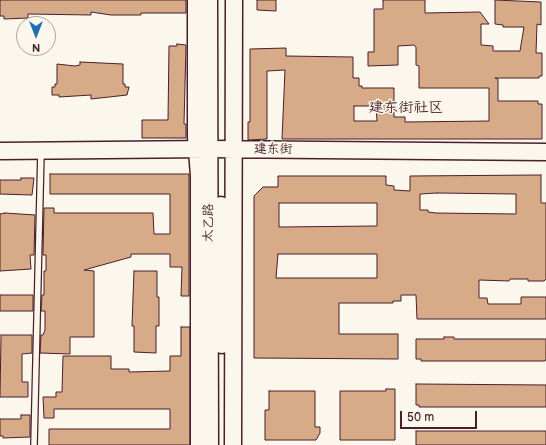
<!DOCTYPE html>
<html>
<head>
<meta charset="utf-8">
<style>
  body { margin:0 }
  #map { position:relative; width:546px; height:445px; overflow:hidden; background:#fbf7ec; font-family:"Balsamiq Sans",sans-serif }
  canvas { display:block }
  .north { position:absolute; left:16px; top:16px; width:40px; height:40px; box-sizing:border-box; background:#fbf7ec; border:1px solid #b4a19f; border-radius:50%; rotate:180deg; font-size:11px; font-weight:700; line-height:16px; text-align:center; color:#4a1f2b }
  .north::after { content:''; display:block; margin:auto; width:14px; height:18px; background:#1f6fb2; clip-path:polygon(50% 0,100% 100%,50% 72%,0 100%) }
  .scale { position:absolute; left:400px; top:411px; width:77px; height:18px; box-sizing:border-box; border:2px solid #4a1f2b; border-top:0; padding-left:5px; font-size:12px; line-height:14px; white-space:nowrap; color:#4a1f2b; -webkit-text-stroke:3px #fbf7ec; paint-order:stroke }
</style>
</head>
<body>
<div id="map">
<canvas width="546" height="445"></canvas>
<div class="north">N</div>
<div class="scale">50 m</div>
</div>
<script>
const g = document.querySelector('canvas').getContext('2d');
g.lineJoin = 'round';
function paint(path, color) {
  g.fillStyle = color;
  g.fill(path, 'evenodd');
}
function toPath(rows) {
  const path = new Path2D();
  for (const r of rows) {
    path.moveTo(r[0], r[1]);
    for (let i = 2; i < r.length; i += 2) path.lineTo(r[i], r[i + 1]);
  }
  return path;
}
function stroke(path, color, width, dash) {
  g.strokeStyle = color;
  g.lineWidth = width;
  g.lineCap = dash ? 'butt' : 'round';
  g.setLineDash(dash || []);
  g.stroke(path);
}
function write(font, color, halo, rows, align = 'center') {
  g.font = font + ' "Balsamiq Sans","LXGW WenKai TC",sans-serif';
  g.lineWidth = 3;
  g.setLineDash([]);
  g.textBaseline = 'middle';
  g.strokeStyle = halo;
  g.fillStyle = color;
  for (const [text, x, y, turn = 0] of rows) {
    g.save();
    g.translate(x, y);
    g.rotate((+turn || 0) * Math.PI / 180);
    g.textAlign = isNaN(turn) ? turn : align;
    if (halo) g.strokeText(text, 0, 0);
    g.fillText(text, 0, 0);
    g.restore();
  }
}
const building = toPath([
  [0,0,186,0,186,13,141,13,141,15,111,15,91,12,91,15,28,14,28,18,4,19,4,16,0,16,0,0],
  [257,0,276,0,276,11,257,10,257,0],
  [383,0,425,0,425,13,480,12,489,24,481,24,481,45,493,46,493,51,520,51,524,27,503,27,503,25,495,24,495,0,541,2,541,25,537,24,536,53,542,53,542,76,539,76,539,78,495,78,498,79,498,101,538,101,538,104,542,104,542,139,282,139,285,70,267,71,267,139,248,140,248,122,250,122,250,49,286,48,286,56,353,57,353,78,359,78,359,86,362,86,362,88,394,88,394,117,405,117,405,122,489,121,489,88,419,88,419,66,416,65,416,47,414,45,398,46,398,65,368,66,368,52,374,52,374,9,383,9,383,0],
  [354,106,376,106,377,121,354,121,354,106],
  [177,44,186,45,184,124,186,124,186,138,142,138,142,120,168,120,169,46,177,46,177,44],
  [80,62,123,64,123,84,125,84,125,87,129,87,127,95,91,99,91,95,59,97,59,95,52,95,52,87,55,87,55,84,57,84,57,64,75,66,80,65,80,62],
  [50,174,189,174,189,296,181,296,182,267,170,267,170,254,131,254,131,257,84,270,94,271,94,337,70,337,70,354,40,353,41,335,43,335,45,330,45,311,41,311,42,295,44,295,44,271,46,271,46,255,43,255,44,208,54,208,54,213,153,213,154,234,170,234,170,194,50,194,50,174],
  [541,175,541,203,546,203,546,279,544,281,528,281,528,279,510,279,509,281,479,280,479,298,487,298,488,304,521,304,521,297,546,297,546,319,417,319,416,295,401,295,401,301,393,301,393,303,339,303,339,334,398,334,398,359,254,358,254,196,263,187,278,187,278,176,386,176,386,185,394,186,394,190,410,191,410,176,541,175],
  [437,193,516,194,516,214,436,213,428,212,428,210,420,210,420,194,437,193],
  [279,203,377,203,377,226,279,227,279,203],
  [278,254,377,254,377,278,276,278,278,254],
  [21,178,34,178,32,195,0,194,0,180,21,180,21,178],
  [5,213,35,215,34,255,30,255,31,269,0,271,0,214,5,213],
  [134,271,157,271,157,297,159,297,159,326,156,326,156,353,134,352,134,326,132,326,134,271],
  [0,295,33,295,33,311,0,311,0,295],
  [181,327,190,327,190,445,49,445,49,429,170,429,170,409,54,409,54,418,44,418,43,397,56,397,56,392,62,392,63,356,111,356,111,369,129,369,129,372,170,371,170,356,181,356,181,327],
  [1,335,32,335,32,353,22,354,22,382,28,382,28,397,0,397,1,335],
  [444,337,454,337,454,339,546,339,546,359,545,361,421,361,421,359,416,359,416,339,444,339,444,337],
  [416,384,546,385,546,407,419,407,419,405,416,405,416,384],
  [386,389,395,389,395,440,340,440,340,391,386,391,386,389],
  [269,391,315,391,315,427,320,427,320,433,316,440,265,440,265,410,269,410,269,391],
  [21,415,30,415,30,437,3,438,3,436,0,436,0,419,21,419,21,415],
  [416,431,546,431,546,445,416,445,416,431]
]);
const lane = toPath([
  [34,445,41,151]
]);
const secondary = toPath([
  [196,0,196,137,199,176,199,445],
  [0,151,210,149,546,152],
  [233,445,234,0]
]);
const primary = toPath([
  [208,0,209,445],
  [221,206,222,344]
]);
const streetNames = [
  ["建东街",273,150],
  ["太乙路",209,223,-89]
];
const quarterNames = [
  ["建东街社区",406,108]
];
paint(building, '#d7aa88');
stroke(building, '#4a1f2b', 1);
stroke(lane, '#4a1f2b', 8);
stroke(secondary, '#4a1f2b', 19);
stroke(primary, '#4a1f2b', 21);
stroke(lane, '#fbf7ec', 5.5);
stroke(secondary, '#fbf7ec', 16);
stroke(primary, '#fbf7ec', 18);
write('13px', '#4a1f2b', '#fbf7ec', streetNames);
write('15px', '#4a1f2b', '#fbf7ec', quarterNames);
</script>
</body>
</html>
